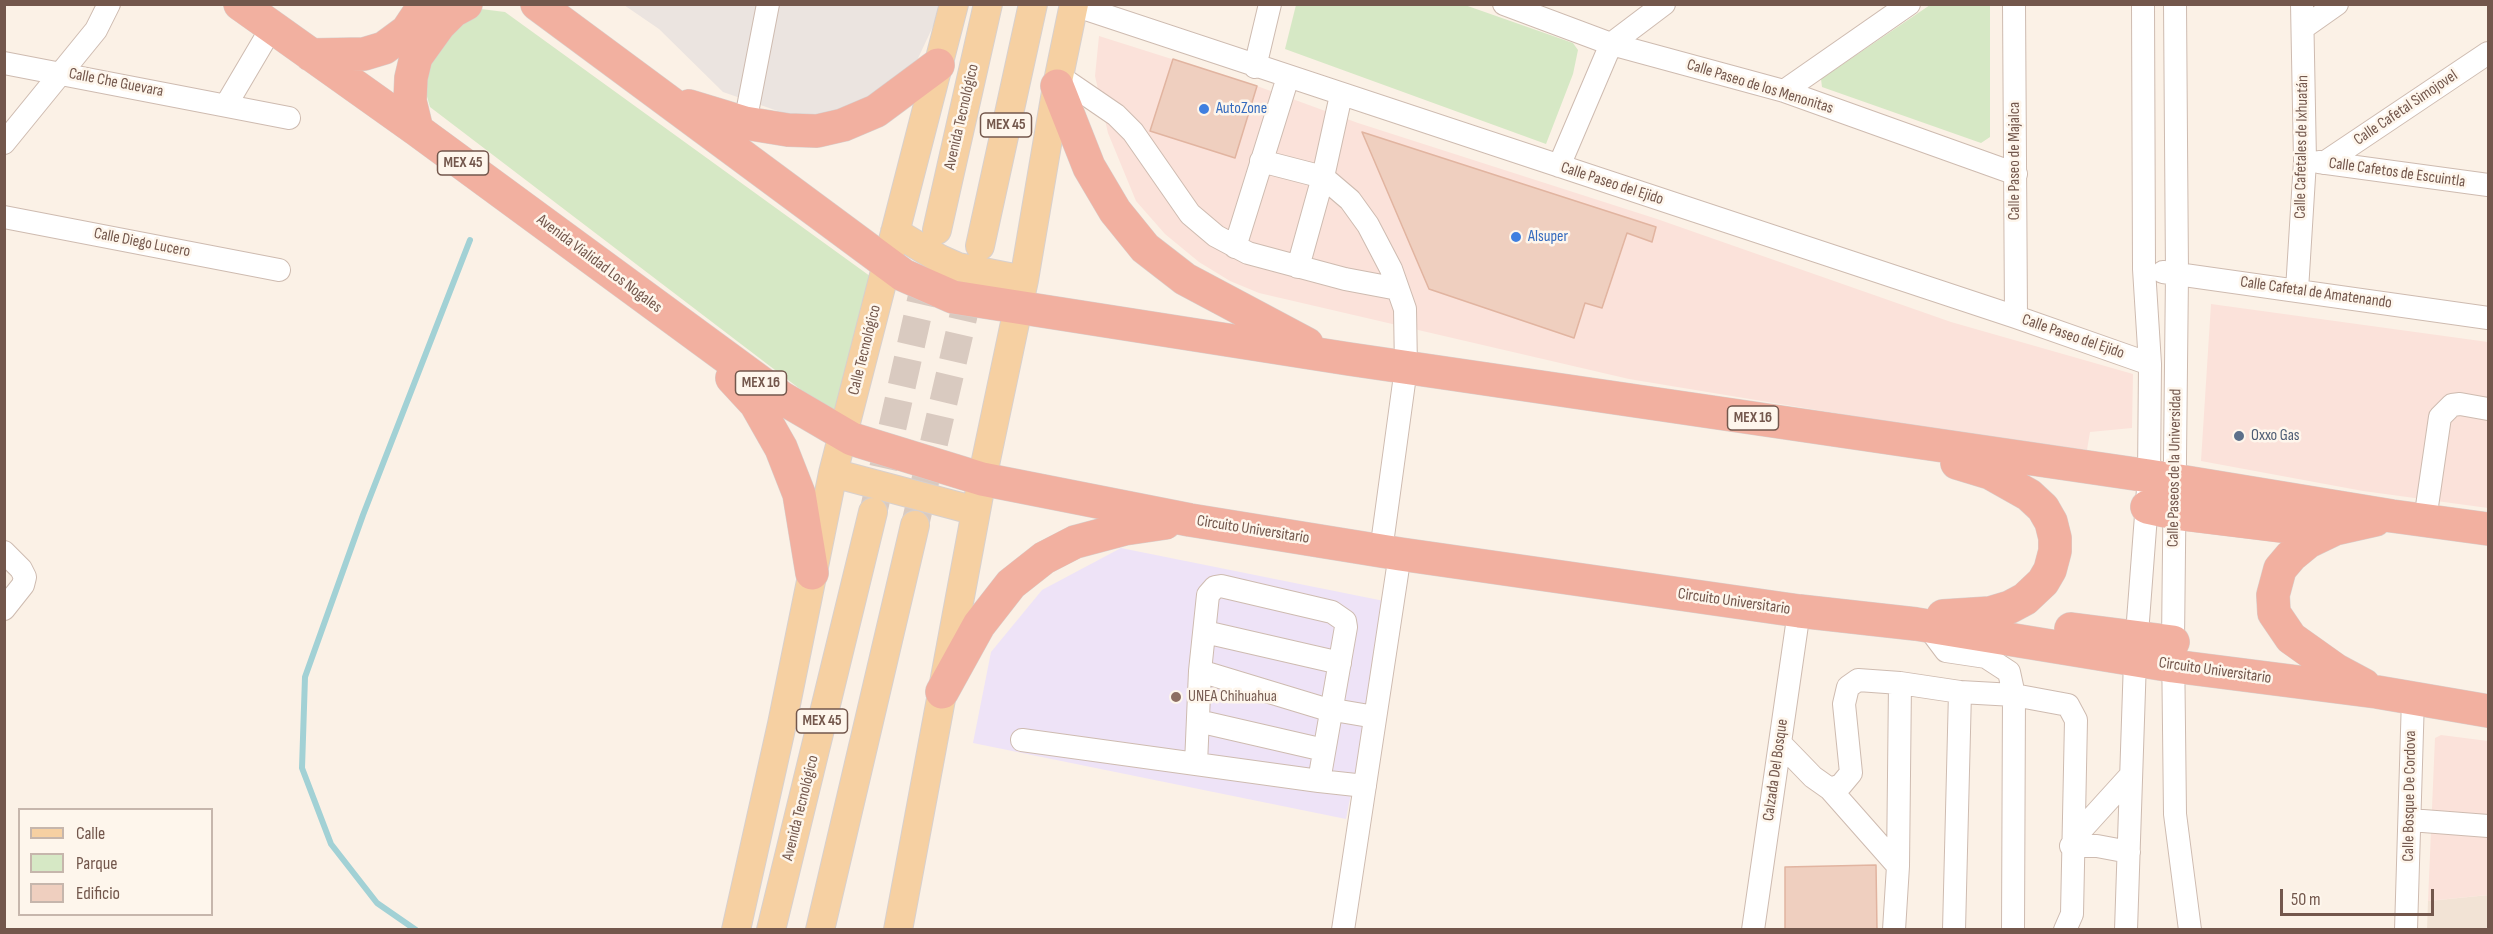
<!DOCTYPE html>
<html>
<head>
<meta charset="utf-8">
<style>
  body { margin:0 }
  #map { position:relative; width:2493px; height:934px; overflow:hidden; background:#fbf1e6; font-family:"Sofia Sans Condensed",sans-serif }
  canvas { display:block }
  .frame { position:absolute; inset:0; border:6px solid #73574c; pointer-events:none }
  .legend { position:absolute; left:18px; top:808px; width:195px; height:108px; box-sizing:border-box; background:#fef6ec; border:2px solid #c6b6ac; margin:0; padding:8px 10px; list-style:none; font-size:18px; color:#73574c }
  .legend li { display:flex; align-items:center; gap:12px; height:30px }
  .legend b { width:30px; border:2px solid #c6b6ac }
  .scale { position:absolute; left:2280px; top:889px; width:154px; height:27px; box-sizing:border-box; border:3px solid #73574c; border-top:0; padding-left:8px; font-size:18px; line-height:21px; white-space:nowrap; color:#73574c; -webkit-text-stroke:4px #fef6ec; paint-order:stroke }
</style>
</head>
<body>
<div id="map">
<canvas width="2493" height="934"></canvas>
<div class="frame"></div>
<ul class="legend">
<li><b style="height:8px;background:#f6d0a2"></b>Calle</li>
<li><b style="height:16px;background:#d6e8c5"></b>Parque</li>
<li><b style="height:16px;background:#efcfbf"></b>Edificio</li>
</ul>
<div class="scale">50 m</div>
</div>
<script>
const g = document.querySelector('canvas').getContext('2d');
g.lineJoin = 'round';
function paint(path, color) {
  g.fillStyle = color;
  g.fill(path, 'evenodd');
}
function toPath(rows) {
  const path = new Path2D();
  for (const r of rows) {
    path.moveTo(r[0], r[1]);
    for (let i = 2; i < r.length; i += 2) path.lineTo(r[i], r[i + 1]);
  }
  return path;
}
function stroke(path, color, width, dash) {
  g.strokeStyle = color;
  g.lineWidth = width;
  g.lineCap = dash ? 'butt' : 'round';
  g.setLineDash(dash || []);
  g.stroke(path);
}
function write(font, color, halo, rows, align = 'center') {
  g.font = font + ' "Sofia Sans Condensed",sans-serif';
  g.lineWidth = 5;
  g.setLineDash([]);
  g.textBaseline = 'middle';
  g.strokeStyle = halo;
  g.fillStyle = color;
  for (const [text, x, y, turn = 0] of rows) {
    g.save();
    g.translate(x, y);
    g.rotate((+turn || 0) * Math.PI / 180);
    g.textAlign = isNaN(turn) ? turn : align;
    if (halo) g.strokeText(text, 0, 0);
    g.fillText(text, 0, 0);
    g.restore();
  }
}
const residential = toPath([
  [2488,895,2488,929,2427,930,2428,901]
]);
const commercial = toPath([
  [1099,36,1257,86,1358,123,1657,219,1951,322,2133,374,2132,428,2090,432,2087,450,1937,430,1629,379,1259,293,1230,281,1199,262,1165,234,1136,201,1108,133,1095,76],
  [2211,304,2488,342,2488,508,2363,491,2201,461],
  [2441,735,2488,741,2488,895,2428,901,2435,738]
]);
const industrial = toPath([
  [624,5,943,5,906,84,818,125,723,92,659,29]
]);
const education = toPath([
  [1121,548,1389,602,1346,819,973,743,991,652,1042,590]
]);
const green = toPath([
  [1462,4,1573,43,1578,50,1573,74,1546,144,1285,49,1296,5],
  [1930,5,1990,5,1990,137,1981,143,1822,87,1821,79],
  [473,8,505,12,874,279,838,418,430,107,422,79,430,53]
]);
const stream = toPath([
  [416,930,377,903,331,844,302,768,305,677,363,515,470,240]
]);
const building = toPath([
  [1173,59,1257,86,1235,158,1150,131,1173,59],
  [1362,132,1656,227,1652,242,1627,233,1602,308,1585,303,1574,338,1429,289,1362,132],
  [1876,865,1877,930,1785,930,1785,867,1876,865]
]);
const majorTunnel = toPath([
  [874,509,929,265],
  [915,525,972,279]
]);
const minor = toPath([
  [1504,4,1611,44,1784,91,2016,174],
  [2014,4,2016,317],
  [2175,4,2177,274,2173,642,2175,814,2190,930],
  [1074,5,2016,317,2150,364],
  [2303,28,2337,4],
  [4,63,289,118],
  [1255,67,1270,4],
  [1059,76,1116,115,1133,132,1190,214,1216,236,1248,253,1345,279,1398,289],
  [1784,91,1909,4],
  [1341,95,1323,177,1350,200,1368,225,1391,269,1405,309,1406,368,1381,551],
  [226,105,272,27],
  [745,123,768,4],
  [4,143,96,30,109,4],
  [1261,161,1323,177,1298,267],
  [2319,162,2488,185],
  [2324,163,2488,53],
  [1559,166,1611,44,1664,4],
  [4,217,279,270],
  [1235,247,1288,77],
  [2163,272,2488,318],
  [2297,290,2305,161,2302,4],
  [2425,520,2440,417,2452,405,2460,404,2488,409],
  [4,552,21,569,25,577,23,585,4,609],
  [1205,632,1340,663],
  [1200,671,1322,708,1375,717],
  [1198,721,1324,750],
  [1022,740,1319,781,1365,786],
  [1780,743,1813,777,1830,789,1841,785,1851,773,1844,704,1848,687,1858,680,1900,683,1960,692,2014,695,2009,672,1986,657,1946,651,1928,627],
  [1196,764,1200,671,1208,595,1215,587,1221,586,1332,612,1345,621,1346,627,1319,781],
  [1830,789,1898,866],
  [2410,820,2488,826],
  [2071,846,2082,829,2131,775],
  [2071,846,2097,846,2129,852],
  [1343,930,1400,554],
  [1753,930,1799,611],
  [1894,930,1898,866,1900,683],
  [1954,930,1960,692],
  [2013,930,2014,695,2068,705,2076,720,2072,914,2065,930],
  [2126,930,2135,660,2149,476,2150,364,2144,269,2143,4],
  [2406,930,2413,698]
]);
const major = toPath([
  [937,230,988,4],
  [895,232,940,259,958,267,1024,280],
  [980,246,1033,4],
  [833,473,976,511],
  [736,930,782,724,833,473,954,4],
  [771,930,873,512],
  [820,930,915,525],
  [898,930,982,479,1024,280,1057,86,1074,4]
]);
const highway = toPath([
  [240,4,417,130,782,398,852,439,982,479,1190,520,1400,554,1799,611,1916,624,2173,666,2377,692,2488,711],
  [537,4,903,275,953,297,1349,359,2149,476,2392,516,2488,529],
  [311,55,364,54,384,48,407,31,425,4],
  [1057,86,1089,167,1115,211,1145,248,1185,279,1307,344],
  [689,106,745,123,788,130,817,131,843,125,876,111,938,65],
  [417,130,410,101,411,78,416,57,439,25,453,11,466,4],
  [732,378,756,404,781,448,799,494,812,573],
  [2147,507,2175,513,2281,526,2335,529],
  [1943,616,1990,613,2010,607,2025,599,2043,582,2050,570,2055,551,2055,538,2051,522,2043,508,2029,495,1990,473,1957,463],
  [2071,629,2173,642],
  [2364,685,2336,670,2291,638,2274,613,2273,595,2280,569,2291,556,2308,542,2335,529,2375,520],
  [942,692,979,625,1011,584,1044,558,1075,542,1124,529,1165,523]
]);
const markers = [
  [1204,109,6,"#3f7fe0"],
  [1516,237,6,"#3f7fe0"],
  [2239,436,6,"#5c6f8a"],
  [1176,697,6,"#8d6e63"]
];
const shields = [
  [1006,125,51],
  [463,163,51],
  [761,383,51],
  [1753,418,51],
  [822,721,51]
];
const shieldNames = [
  ["MEX 45",1006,125],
  ["MEX 45",463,163],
  ["MEX 16",761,383],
  ["MEX 16",1753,418],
  ["MEX 45",822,721]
];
const streetNames = [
  ["Calle Che Guevara",116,83,11],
  ["Calle Paseo de los Menonitas",1760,87,17],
  ["Calle Cafetal Simojovel",2406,108,-34],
  ["Avenida Tecnológico",962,117,-77],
  ["Calle Cafetales de Ixhuatán",2302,147,-89],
  ["Calle Paseo de Majalca",2015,161,-90],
  ["Calle Cafetos de Escuintla",2397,173,8],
  ["Calle Paseo del Ejido",1612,184,18],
  ["Calle Diego Lucero",142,243,11],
  ["Avenida Vialidad Los Nogales",599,264,37],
  ["Calle Cafetal de Amatenando",2316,293,8],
  ["Calle Paseo del Ejido",2073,337,19],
  ["Calle Tecnológico",865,350,-76],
  ["Calle Paseos de la Universidad",2175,468,-89],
  ["Circuito Universitario",1253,530,9],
  ["Circuito Universitario",1734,602,8],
  ["Circuito Universitario",2215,671,8],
  ["Calzada Del Bosque",1776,770,-82],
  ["Calle Bosque De Cordova",2410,796,-89],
  ["Avenida Tecnológico",801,808,-76]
];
const shopNames = [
  ["AutoZone",1216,109],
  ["Alsuper",1528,237]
];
const serviceNames = [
  ["Oxxo Gas",2251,436]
];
const educationNames = [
  ["UNEA Chihuahua",1188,697]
];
paint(residential, '#f2e3d5');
paint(commercial, '#fbe2da');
paint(industrial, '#ebe4e0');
paint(education, '#eee3f7');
paint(green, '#d6e8c5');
stroke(stream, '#a2d1d5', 6);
paint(building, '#efcfbf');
stroke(building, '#e1b4a0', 1.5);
stroke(majorTunnel, '#d9cac0', 28, [28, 14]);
stroke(minor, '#cebbb0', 24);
stroke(major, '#d8d0cd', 30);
stroke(highway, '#d8d0cd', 34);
stroke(minor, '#fff', 22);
stroke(major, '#f6d0a2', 28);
stroke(highway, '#f2b0a0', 33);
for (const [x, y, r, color] of markers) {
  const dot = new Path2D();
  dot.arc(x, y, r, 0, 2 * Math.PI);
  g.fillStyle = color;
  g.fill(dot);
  stroke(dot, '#fef6ec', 2);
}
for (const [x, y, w] of shields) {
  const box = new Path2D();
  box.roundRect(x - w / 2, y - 12, w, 24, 4.5);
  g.fillStyle = '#fef6ec';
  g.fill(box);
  stroke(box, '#73574c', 1.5);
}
write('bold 15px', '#73574c', null, shieldNames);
write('16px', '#73574c', '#fef6ec', streetNames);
write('16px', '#366cbe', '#fef6ec', shopNames, 'left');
write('16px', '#4e5e75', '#fef6ec', serviceNames, 'left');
write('16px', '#785e54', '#fef6ec', educationNames, 'left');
</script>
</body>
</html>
